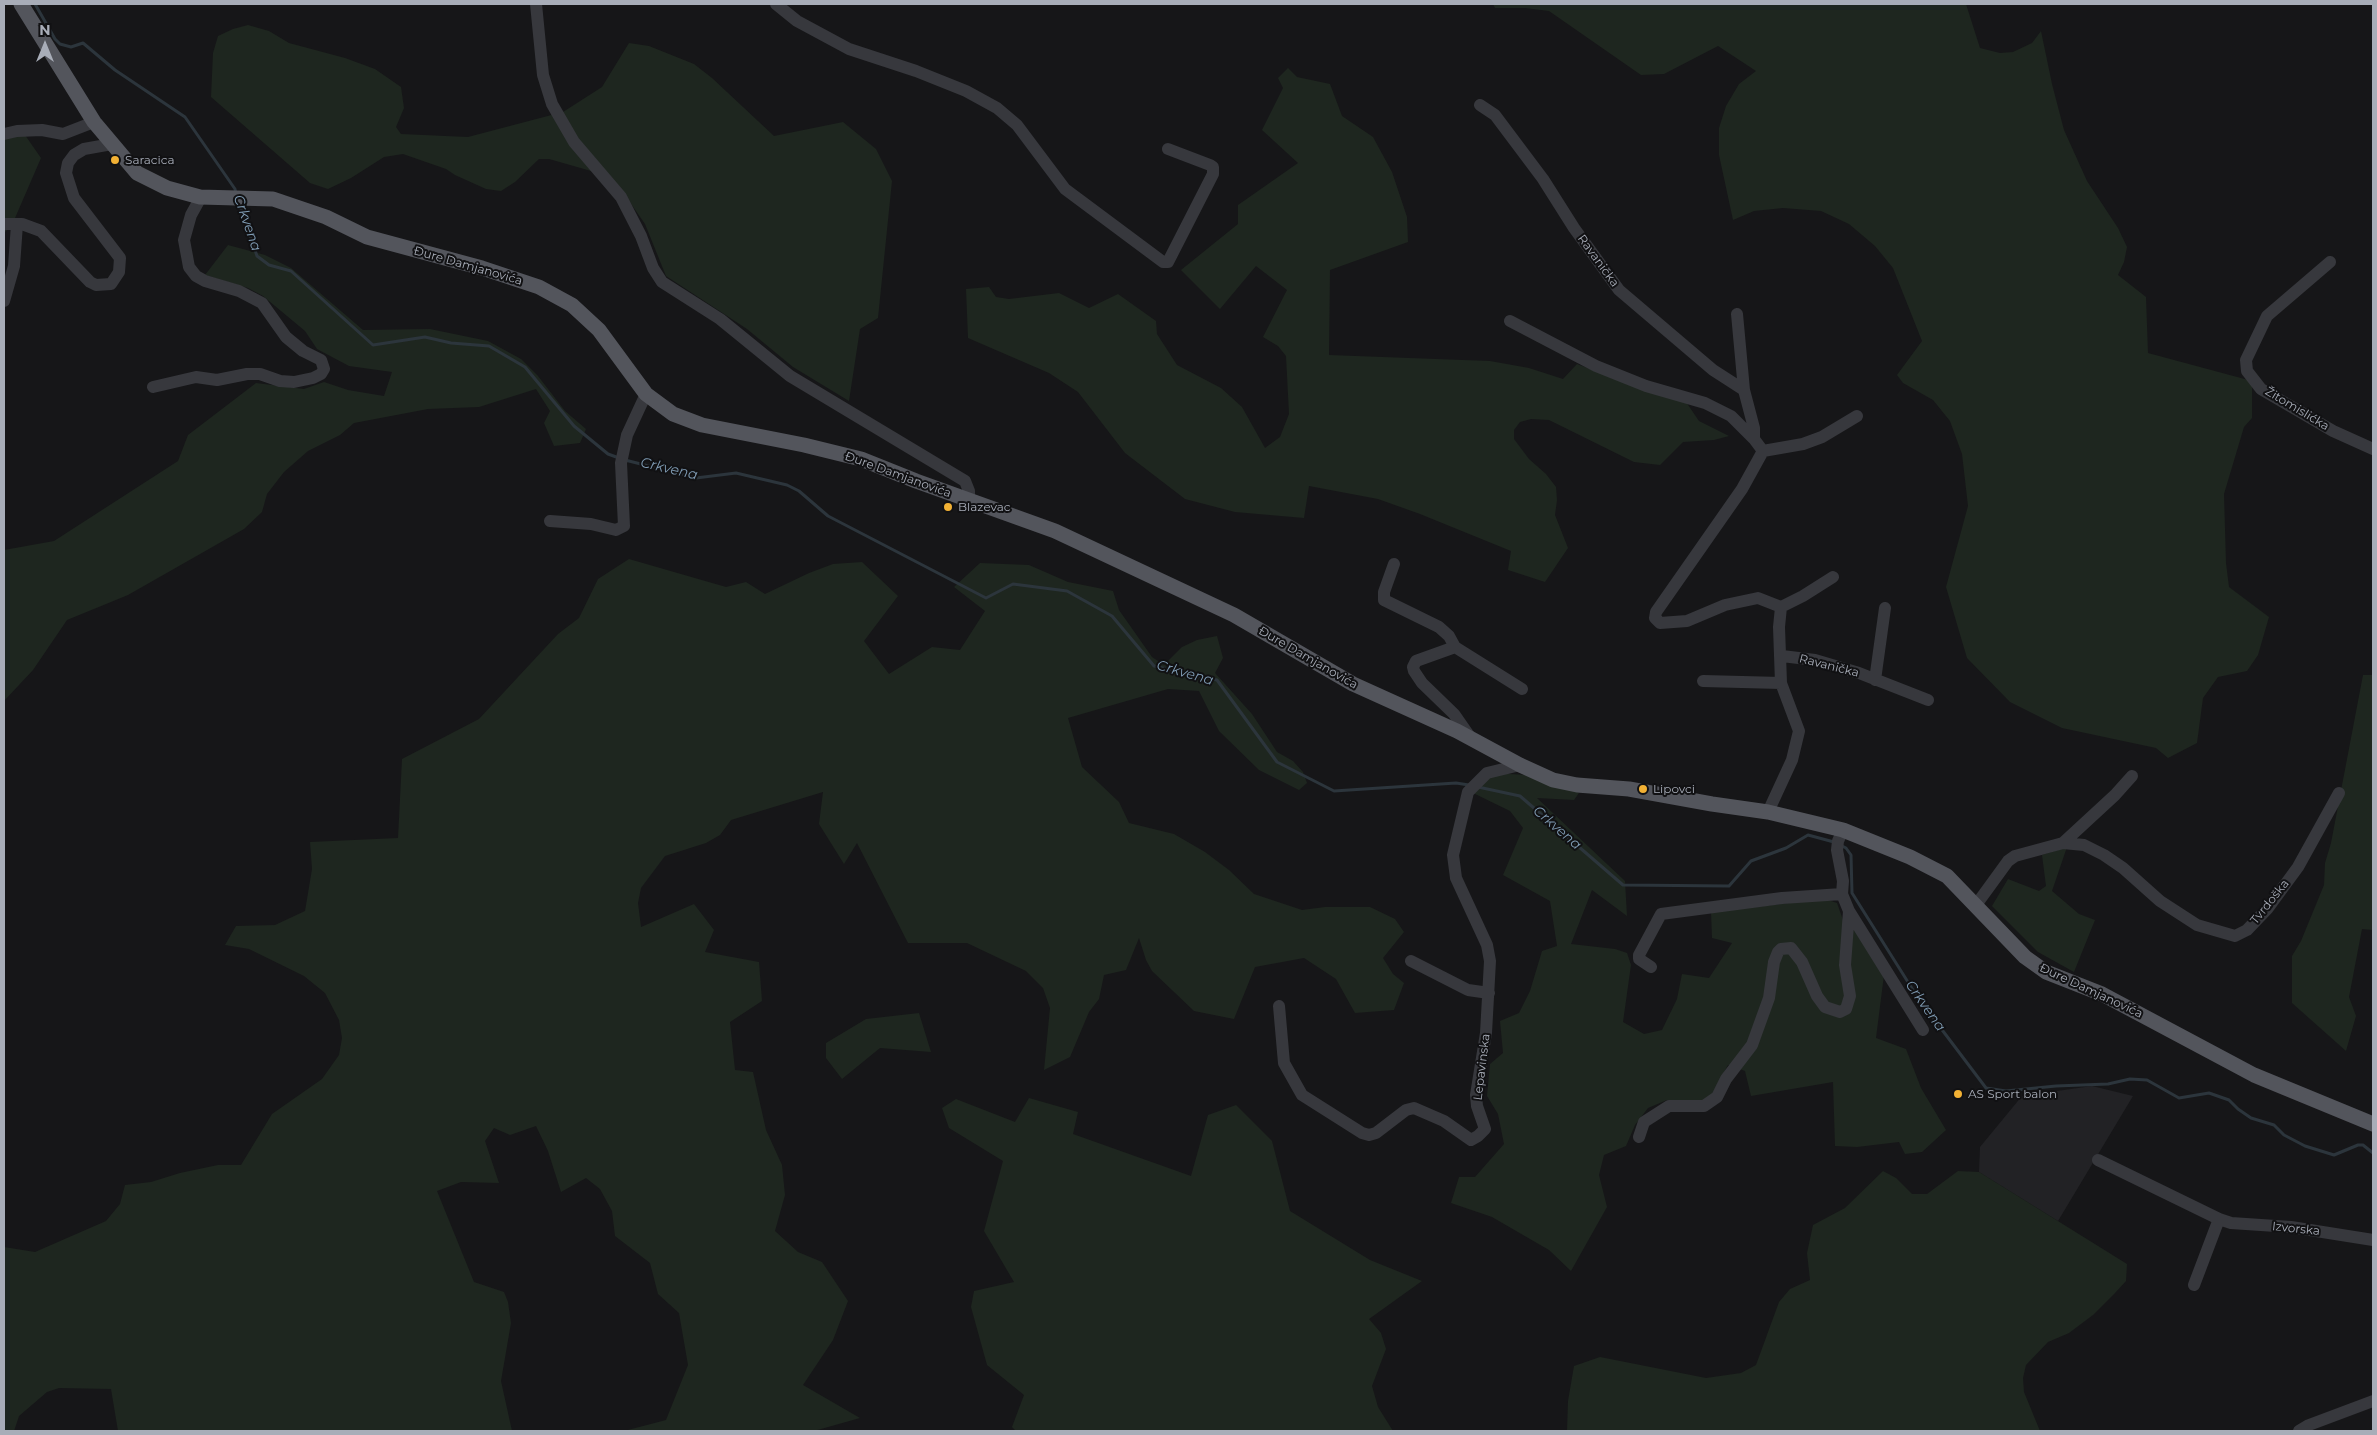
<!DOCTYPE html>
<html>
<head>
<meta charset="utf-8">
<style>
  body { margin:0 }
  #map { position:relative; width:2377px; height:1435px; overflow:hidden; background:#161618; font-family:Montserrat,sans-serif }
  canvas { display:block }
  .frame { position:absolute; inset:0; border:5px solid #a8adb8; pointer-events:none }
  .north { position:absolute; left:20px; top:20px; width:50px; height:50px; -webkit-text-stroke:4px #111113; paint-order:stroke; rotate:0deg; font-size:14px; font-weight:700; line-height:20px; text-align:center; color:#a8adb8 }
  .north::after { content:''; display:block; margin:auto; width:18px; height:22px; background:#a8adb8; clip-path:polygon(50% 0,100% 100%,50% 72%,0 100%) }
</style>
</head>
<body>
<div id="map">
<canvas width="2377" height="1435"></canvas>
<div class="frame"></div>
<div class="north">N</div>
</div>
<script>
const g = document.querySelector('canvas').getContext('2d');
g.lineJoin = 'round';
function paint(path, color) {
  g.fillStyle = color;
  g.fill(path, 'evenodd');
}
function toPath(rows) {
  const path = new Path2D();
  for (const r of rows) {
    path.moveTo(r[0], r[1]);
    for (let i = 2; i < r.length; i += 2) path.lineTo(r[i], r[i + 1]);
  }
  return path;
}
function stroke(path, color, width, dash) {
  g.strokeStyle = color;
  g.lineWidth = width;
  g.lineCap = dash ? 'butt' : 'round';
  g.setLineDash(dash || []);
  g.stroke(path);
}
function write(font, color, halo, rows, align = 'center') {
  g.font = font + ' Montserrat,sans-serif';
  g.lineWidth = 4;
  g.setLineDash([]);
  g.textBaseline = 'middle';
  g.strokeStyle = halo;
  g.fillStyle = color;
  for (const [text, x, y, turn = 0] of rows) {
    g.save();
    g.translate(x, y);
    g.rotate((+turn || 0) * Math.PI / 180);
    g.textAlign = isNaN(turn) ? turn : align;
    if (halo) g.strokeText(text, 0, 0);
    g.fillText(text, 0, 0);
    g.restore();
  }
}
const built = toPath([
  [2092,1086,2133,1096,2058,1221,1979,1172,1980,1147,2022,1096]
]);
const green = toPath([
  [1493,4,1966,4,1980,48,2000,53,2013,52,2032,43,2041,31,2052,84,2064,130,2087,181,2118,228,2127,247,2124,262,2118,275,2146,297,2148,353,2252,381,2252,418,2244,427,2224,494,2226,563,2229,587,2269,617,2258,655,2247,671,2218,677,2203,698,2197,743,2168,758,2156,748,2062,728,2010,702,1967,658,1946,587,1968,506,1962,454,1950,421,1933,400,1903,383,1897,375,1922,341,1893,268,1875,246,1849,224,1821,211,1783,208,1754,211,1733,220,1719,155,1719,128,1726,106,1739,84,1756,71,1718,46,1664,74,1641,75,1549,11,1525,8,1495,8],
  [248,25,269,31,289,43,345,58,375,69,401,87,404,108,396,127,401,134,468,137,563,112,602,87,629,43,649,46,694,64,712,78,774,136,843,122,876,149,892,181,878,318,860,329,849,401,793,367,747,329,666,276,645,224,618,185,591,171,549,159,539,159,515,182,501,191,486,189,455,175,446,169,403,154,384,157,351,178,328,189,310,183,211,97,213,53,218,36,233,29],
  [1288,68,1297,77,1330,84,1342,116,1373,137,1392,172,1407,217,1408,242,1330,270,1329,355,1490,361,1529,368,1563,379,1577,364,1652,393,1686,402,1699,421,1729,436,1714,440,1683,442,1660,465,1634,462,1549,420,1531,419,1520,422,1514,430,1514,439,1529,459,1546,474,1556,487,1557,500,1555,515,1568,548,1545,582,1508,570,1511,551,1420,514,1378,499,1309,486,1304,518,1235,512,1185,499,1125,453,1078,392,1049,373,968,338,966,289,989,287,996,297,1009,299,1059,293,1089,308,1118,294,1156,321,1157,334,1177,365,1221,388,1242,407,1265,448,1280,437,1289,414,1286,356,1278,346,1263,337,1287,290,1256,266,1220,309,1181,270,1238,224,1238,205,1298,163,1262,130,1283,88,1278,78],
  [25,135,41,158,12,225,4,233,4,139],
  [228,245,265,255,291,268,363,330,430,329,488,341,521,359,538,376,565,411,586,429,580,443,554,446,544,423,550,411,536,389,479,407,428,409,354,423,340,435,308,451,284,472,267,494,262,512,244,529,128,595,67,620,33,670,4,701,4,550,54,541,178,461,188,435,256,383,304,389,324,382,348,390,384,396,392,372,349,366,317,349,305,331,263,296,248,288,205,275],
  [629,559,726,587,746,582,765,594,809,573,833,564,862,562,898,596,864,641,889,674,932,647,960,650,985,611,954,587,980,563,1029,565,1068,582,1113,591,1119,610,1152,657,1164,665,1182,647,1197,640,1217,636,1223,658,1215,673,1252,714,1277,752,1293,761,1303,772,1307,783,1299,790,1259,770,1219,731,1199,691,1168,689,1068,718,1082,767,1119,802,1129,823,1174,834,1205,852,1229,870,1254,894,1302,910,1325,907,1370,907,1395,919,1404,932,1383,958,1393,974,1404,983,1394,1010,1355,1013,1336,979,1304,958,1255,967,1234,1019,1194,1011,1152,971,1146,960,1139,938,1126,970,1104,975,1099,999,1089,1012,1070,1057,1044,1070,1050,1008,1043,988,1026,971,967,943,908,943,857,843,844,864,819,824,823,792,731,820,720,835,706,843,665,856,641,888,638,903,641,927,694,904,714,930,705,952,759,962,762,1001,730,1022,735,1070,753,1072,766,1130,782,1165,785,1195,775,1231,798,1252,822,1262,848,1301,833,1340,803,1385,860,1418,814,1431,624,1431,666,1420,688,1365,679,1313,658,1294,650,1263,615,1236,612,1211,600,1189,586,1178,561,1192,548,1151,536,1126,510,1135,494,1128,485,1141,499,1183,461,1182,437,1191,474,1282,504,1292,508,1302,511,1323,501,1381,512,1431,118,1431,111,1389,59,1388,47,1392,19,1416,14,1431,4,1431,4,1247,35,1252,106,1221,120,1204,125,1185,151,1182,180,1173,218,1165,241,1165,272,1114,322,1079,339,1055,342,1038,339,1020,325,993,304,976,249,949,225,945,236,926,275,925,305,911,312,869,310,842,398,838,402,759,479,719,558,634,579,618,598,579],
  [2363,675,2373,675,2373,930,2362,929,2349,997,2356,1016,2346,1051,2292,1003,2292,956,2301,941,2324,885,2325,863,2331,843],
  [1492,773,1527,775,1579,793,1574,800,1537,798,1625,881,1627,916,1592,890,1571,944,1615,949,1627,953,1631,965,1623,1022,1644,1034,1662,1030,1677,999,1682,974,1709,978,1732,943,1712,938,1711,912,1825,899,1837,903,1843,920,1854,923,1884,975,1876,1038,1906,1049,1921,1088,1946,1130,1922,1152,1905,1154,1899,1142,1857,1147,1835,1146,1833,1082,1751,1096,1745,1071,1728,1065,1712,1094,1701,1102,1667,1100,1648,1108,1635,1125,1626,1146,1604,1155,1599,1175,1607,1207,1571,1271,1549,1250,1492,1217,1451,1203,1459,1177,1475,1177,1504,1144,1498,1114,1487,1096,1490,1064,1503,1053,1500,1021,1519,1013,1530,991,1542,951,1557,946,1550,901,1503,875,1523,828,1510,811,1471,792],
  [2067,847,2052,891,2079,914,2095,920,2074,972,2038,952,1992,906,2008,879,2039,891,2046,886,2042,855],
  [919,1013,931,1052,880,1048,842,1079,826,1058,826,1043,866,1019],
  [1029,1098,1078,1112,1073,1134,1191,1176,1208,1115,1236,1105,1272,1141,1290,1211,1370,1260,1422,1281,1369,1319,1381,1333,1386,1349,1372,1386,1378,1407,1393,1431,1016,1431,1012,1427,1024,1395,987,1365,971,1307,974,1291,1014,1282,984,1231,1003,1161,949,1128,942,1108,956,1099,1015,1122],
  [1883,1171,1896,1178,1912,1194,1927,1194,1958,1171,1979,1172,2127,1264,2126,1281,2115,1293,2093,1315,2069,1333,2048,1342,2026,1365,2023,1378,2024,1392,2040,1431,1567,1431,1568,1401,1574,1366,1600,1357,1706,1378,1741,1373,1756,1365,1779,1302,1790,1289,1810,1280,1807,1253,1813,1225,1845,1208]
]);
const stream = toPath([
  [35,4,55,39,60,44,71,47,83,43,115,70,185,117,235,189,236,194],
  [239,203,257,256,269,265,291,271,373,345,425,337,451,343,489,346,525,367,574,426,608,454,619,458],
  [625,460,696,478,736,473,787,485,799,491,828,516,986,598,1013,584,1067,591,1112,616,1154,666,1217,680,1277,762,1334,791,1456,783,1469,785],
  [1478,787,1520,796,1623,885,1729,886,1751,861,1786,848,1808,835,1834,842],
  [1840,845,1846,848,1851,855,1852,893,1918,998,1986,1088,2006,1091,2056,1086,2108,1084,2130,1079,2147,1080,2179,1098,2209,1093,2229,1100,2238,1109,2251,1118,2274,1125,2284,1135,2305,1146,2334,1155,2358,1145,2363,1145,2373,1153]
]);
const minor = toPath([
  [536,4,543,75,552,104,574,142,621,197,641,236,653,268,662,282,720,319,790,376,965,481,969,491,969,500],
  [776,4,797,21,849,49,916,71,966,91,997,108,1017,125,1065,189,1163,262,1168,262,1213,174,1213,167,1210,165,1168,149],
  [1480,105,1495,115,1543,179,1574,228,1619,290,1713,370,1744,390,1754,428,1754,439,1763,451,1742,489,1656,612,1655,618,1660,623,1687,621,1725,605,1758,598,1781,607,1779,627,1781,683,1799,731,1792,760,1768,812],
  [4,134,17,131,42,130,63,134,94,122],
  [4,224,22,224,41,231,90,282,96,285,111,284,119,272,120,258,74,198,66,173,68,163,74,155,84,149,112,144],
  [2330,262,2267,316,2246,360,2247,371,2261,389,2333,431,2373,449],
  [4,301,14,266,17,224],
  [1737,314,1744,390],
  [1510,321,1596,366,1646,386,1705,403,1731,416,1754,439],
  [153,387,196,377,217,380,247,374,260,374,280,381,294,382,313,378,321,374,324,369,321,360,303,351,286,337,262,303,239,291,205,281,196,276,189,267,184,240,191,215,201,197],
  [1763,451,1803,444,1822,437,1857,416],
  [550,521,591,524,616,530,624,526,621,463,627,435,646,394],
  [1394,564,1384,592,1384,600,1439,627,1449,636,1455,647],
  [1781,607,1803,596,1833,577],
  [1782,656,1815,660,1859,673,1928,700],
  [1875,680,1885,608],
  [1703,681,1781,683],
  [1470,737,1454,714,1422,683,1414,671,1413,667,1416,661,1455,647,1522,689],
  [1843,830,1838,841,1837,850,1843,881,1842,894,1849,911,1923,1030],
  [2063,843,2115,795,2132,776],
  [1976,905,2008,861,2015,856,2063,843,2084,845,2104,855,2123,868,2160,901,2197,925,2235,936,2247,930,2268,908,2298,867,2339,793],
  [1411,961,1468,990,1489,993],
  [1651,967,1639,959,1639,955,1661,914,1782,898,1842,894],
  [1279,1006,1284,1063,1302,1095,1362,1133,1369,1135,1376,1133,1406,1110,1414,1108,1444,1121,1471,1140,1478,1136,1485,1129,1477,1106,1476,1095,1486,1033,1490,961,1487,945,1456,878,1453,855,1468,792,1487,773,1520,765],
  [1639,1137,1644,1122,1669,1106,1704,1106,1717,1097,1726,1079,1752,1045,1769,998,1774,962,1778,952,1781,949,1791,948,1802,962,1817,996,1825,1007,1840,1012,1846,1009,1850,996,1845,965,1849,911],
  [2098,1160,2219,1219,2231,1223,2291,1227,2373,1240],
  [2194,1285,2219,1219],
  [2299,1431,2309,1425,2373,1401]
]);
const major = toPath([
  [21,4,94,122,137,173,167,188,200,197,273,199,326,217,367,237,482,268,539,287,572,305,599,330,646,394,673,414,702,425,804,445,861,459,916,481,1055,531,1234,615,1353,684,1457,731,1520,765,1553,780,1577,785,1629,789,1712,804,1768,812,1843,830,1910,857,1947,876,2025,957,2046,972,2102,994,2254,1075,2373,1124]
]);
const markers = [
  [115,160,5,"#f2b134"],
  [948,507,5,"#f2b134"],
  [1643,789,5,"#f2b134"],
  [1958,1094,5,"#f2b134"]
];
const poiNames = [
  ["Saracica",125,160],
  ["Blazevac",958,507],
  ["Lipovci",1653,789],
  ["AS Sport balon",1968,1094]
];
const streetNames = [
  ["Ravanička",1598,261,54],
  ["Đure Damjanovića",468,266,16],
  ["Žitomislićka",2297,409,31],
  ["Đure Damjanovića",898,475,20],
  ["Đure Damjanovića",1308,658,30],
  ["Ravanička",1829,666,14],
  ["Tvrdoška",2270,902,-51],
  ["Đure Damjanovića",2091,991,25],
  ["Lepavinska",1482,1067,-83],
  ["Izvorska",2296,1229,6]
];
const waterNames = [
  ["Crkvena",247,223,71],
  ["Crkvena",669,469,13],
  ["Crkvena",1185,673,16],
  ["Crkvena",1557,828,41],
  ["Crkvena",1925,1006,55]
];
paint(built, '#222225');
paint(green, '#1e261f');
stroke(stream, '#2c353c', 3);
stroke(minor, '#37383d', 12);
stroke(major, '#53555c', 15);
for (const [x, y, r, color] of markers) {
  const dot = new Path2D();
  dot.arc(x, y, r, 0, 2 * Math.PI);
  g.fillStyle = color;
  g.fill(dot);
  stroke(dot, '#111113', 2);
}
write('12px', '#a8adb8', '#111113', poiNames, 'left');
write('12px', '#a8adb8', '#111113', streetNames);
write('italic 14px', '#7f9bb3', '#111113', waterNames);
</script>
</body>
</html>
